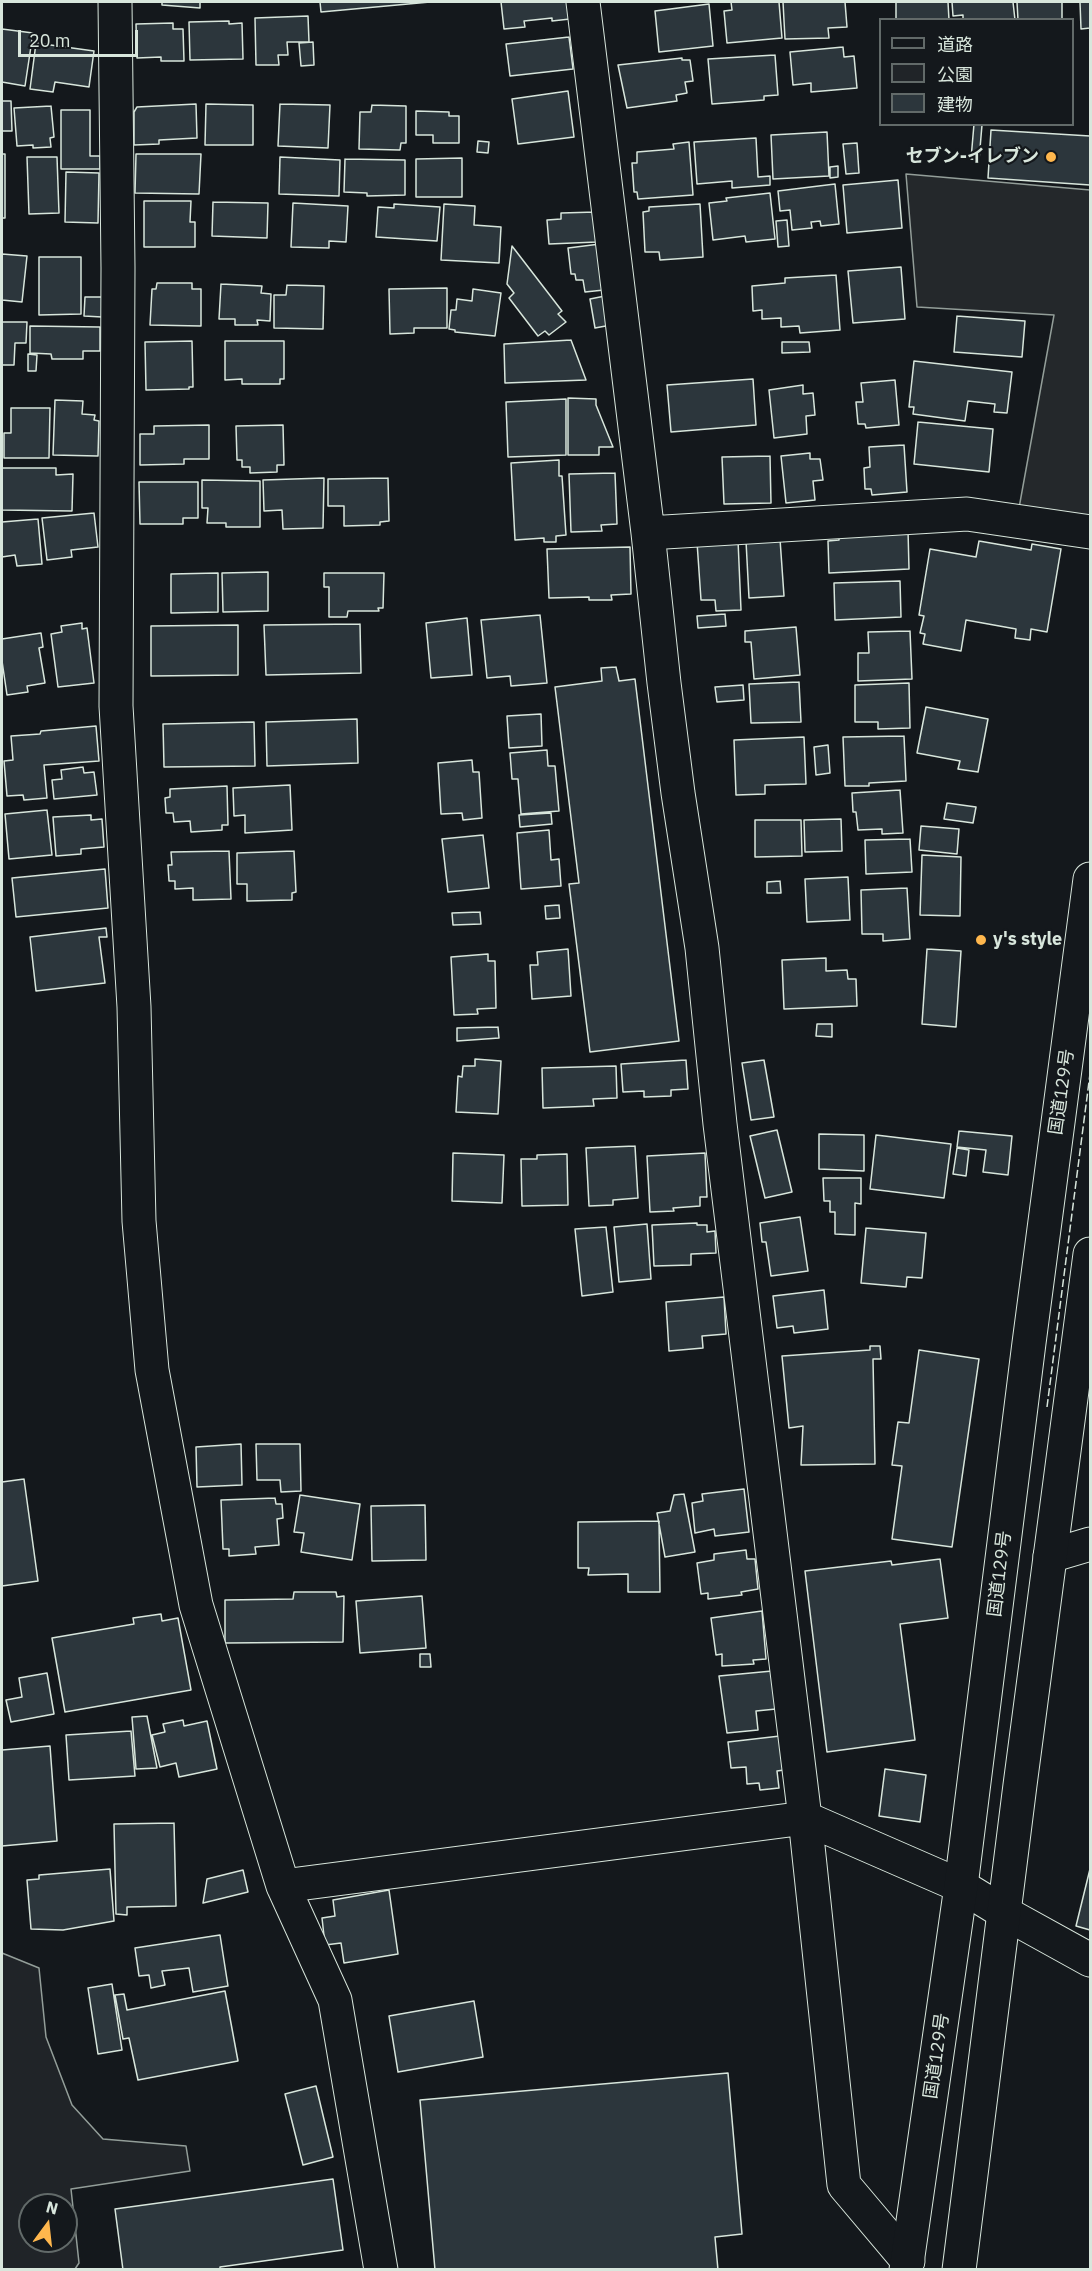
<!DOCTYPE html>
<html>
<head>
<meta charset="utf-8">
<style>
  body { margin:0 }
  #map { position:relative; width:1092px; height:2271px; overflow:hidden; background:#14181c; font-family:"IBM Plex Sans","Noto Sans JP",sans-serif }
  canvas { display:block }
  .frame { position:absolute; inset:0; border:3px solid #d8e6dc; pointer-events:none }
  .legend { position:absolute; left:879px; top:18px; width:195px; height:108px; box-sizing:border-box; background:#14181c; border:2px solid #626a69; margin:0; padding:8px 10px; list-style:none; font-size:18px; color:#d8e6dc }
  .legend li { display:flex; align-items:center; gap:12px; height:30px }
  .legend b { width:30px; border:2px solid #626a69 }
  .north { position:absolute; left:18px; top:2193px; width:60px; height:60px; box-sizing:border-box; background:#14181c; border:2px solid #626a69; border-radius:50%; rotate:15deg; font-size:16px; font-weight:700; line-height:24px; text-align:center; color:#d8e6dc }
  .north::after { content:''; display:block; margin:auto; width:21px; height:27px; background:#ffb74d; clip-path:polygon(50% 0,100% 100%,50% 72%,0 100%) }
  .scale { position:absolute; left:18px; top:30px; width:120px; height:27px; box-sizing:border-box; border:3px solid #d8e6dc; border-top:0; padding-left:8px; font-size:18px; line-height:21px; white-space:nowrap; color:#d8e6dc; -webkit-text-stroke:4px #14181c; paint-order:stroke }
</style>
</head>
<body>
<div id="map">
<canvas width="1092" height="2271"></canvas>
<div class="frame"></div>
<ul class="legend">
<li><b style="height:8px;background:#14181c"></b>道路</li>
<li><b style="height:16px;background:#202428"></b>公園</li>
<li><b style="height:16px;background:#2c363c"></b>建物</li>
</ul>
<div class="north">N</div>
<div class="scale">20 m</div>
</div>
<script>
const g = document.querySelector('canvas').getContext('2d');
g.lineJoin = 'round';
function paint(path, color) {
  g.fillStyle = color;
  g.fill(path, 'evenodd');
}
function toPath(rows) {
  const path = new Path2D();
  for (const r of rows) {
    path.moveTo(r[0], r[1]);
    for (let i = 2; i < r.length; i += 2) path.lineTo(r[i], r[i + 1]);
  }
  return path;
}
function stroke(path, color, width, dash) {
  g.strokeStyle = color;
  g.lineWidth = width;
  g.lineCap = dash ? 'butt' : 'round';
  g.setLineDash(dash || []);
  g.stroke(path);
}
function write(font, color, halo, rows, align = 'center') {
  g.font = font + ' "IBM Plex Sans","Noto Sans JP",sans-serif';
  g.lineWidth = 4.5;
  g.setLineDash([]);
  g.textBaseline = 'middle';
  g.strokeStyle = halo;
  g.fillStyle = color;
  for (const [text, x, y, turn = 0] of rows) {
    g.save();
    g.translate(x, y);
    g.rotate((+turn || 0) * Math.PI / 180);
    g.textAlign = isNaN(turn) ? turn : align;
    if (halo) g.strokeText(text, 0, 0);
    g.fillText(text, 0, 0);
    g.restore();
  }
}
const green = toPath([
  [2,1953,39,1968,46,2037,72,2105,103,2139,186,2146,190,2171,71,2189,79,2263,75,2269,2,2269,2,1953],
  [30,2205,66,2205,66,2241,30,2241,30,2205]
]);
const parking = toPath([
  [906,174,1090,190,1090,519,1019,508,1054,315,917,307,906,174]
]);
const building = toPath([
  [162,2,200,2,200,8,162,5,162,2],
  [320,2,430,2,321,12,320,2],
  [501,2,568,2,570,19,552,21,552,18,524,21,525,27,504,29,501,2],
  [731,2,779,2,782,38,727,43,724,11,732,10,731,2],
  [783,2,845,2,847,27,828,28,829,38,785,39,783,2],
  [896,2,948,2,949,20,896,20,896,2],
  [952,2,1013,2,1015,20,963,20,963,15,953,16,952,2],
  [1017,2,1062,2,1062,20,1018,20,1017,2],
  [1080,2,1090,2,1090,28,1081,29,1080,2],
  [709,4,713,46,659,52,655,11,709,4],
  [308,16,309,42,287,42,288,55,278,55,279,65,256,65,255,18,308,16],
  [229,21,229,24,242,23,243,59,190,60,189,22,229,21],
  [173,23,173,29,183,29,184,61,161,61,161,57,137,58,136,24,173,23],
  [2,29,33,33,25,86,2,82,2,29],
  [569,37,573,69,510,76,506,44,569,37],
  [313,42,314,65,301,66,299,43,313,42],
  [36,43,94,51,89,87,55,82,53,92,30,89,36,43],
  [843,47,844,57,854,56,857,88,811,92,811,83,793,85,790,52,843,47],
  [775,55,778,95,764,96,764,100,712,104,708,59,775,55],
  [682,58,682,60,690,60,693,81,685,82,687,93,676,95,677,101,627,108,618,65,682,58],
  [568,91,574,137,518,144,512,99,568,91],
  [2,101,11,101,12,131,2,131,2,101],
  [196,104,197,138,159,140,159,144,134,145,134,112,137,107,196,104],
  [206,104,253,105,253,145,205,145,206,104],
  [280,104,330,105,328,148,278,146,280,104],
  [372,105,406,106,406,143,401,143,400,150,359,149,360,112,371,112,372,105],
  [51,106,54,137,50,138,51,147,33,148,33,145,17,146,14,108,51,106],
  [61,110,90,110,90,156,100,156,100,169,61,169,61,110],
  [416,111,449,112,449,116,459,116,459,143,433,143,433,135,416,135,416,111],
  [974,124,982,125,979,160,971,159,974,124],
  [991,130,1090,136,1090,185,988,178,991,130],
  [827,132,829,176,773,179,771,135,827,132],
  [756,138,758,177,770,176,770,185,732,188,732,181,697,184,694,142,756,138],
  [478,141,489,142,488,153,477,152,478,141],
  [689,142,693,195,638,199,637,192,634,192,632,163,637,163,637,152,674,149,673,144,689,142],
  [857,143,859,173,846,174,843,144,857,143],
  [2,154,5,154,5,218,2,218,2,154],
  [136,154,201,154,199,194,135,193,136,154],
  [27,157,57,157,59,213,29,214,27,157],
  [280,157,340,160,339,196,279,194,280,157],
  [462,158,462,197,416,197,416,159,462,158],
  [345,159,405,160,405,195,367,196,367,193,344,192,345,159],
  [838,166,838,177,830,178,830,167,838,166],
  [66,172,99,173,98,223,65,222,66,172],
  [898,180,902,228,847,233,843,185,898,180],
  [835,184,839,224,821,226,820,221,811,222,812,228,792,230,790,210,780,211,778,191,835,184],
  [770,193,775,239,746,242,745,236,713,240,709,203,727,201,726,198,770,193],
  [144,201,191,201,190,222,195,222,195,247,144,247,144,201],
  [213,202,268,203,267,238,212,236,213,202],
  [293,203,348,206,346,242,329,241,329,248,291,247,293,203],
  [394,204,440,207,437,241,376,237,378,207,394,208,394,204],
  [444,204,475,206,474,225,501,227,499,263,441,260,444,204],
  [700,204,703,257,660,260,659,252,645,252,643,212,649,211,649,207,700,204],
  [596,212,597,242,549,244,547,220,561,219,561,213,596,212],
  [787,220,789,246,778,247,776,221,787,220],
  [600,244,604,290,585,292,583,280,576,280,575,274,571,274,568,248,600,244],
  [512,246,562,311,558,314,566,322,549,335,545,331,538,336,509,298,514,293,507,284,512,246],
  [2,254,27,256,22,302,2,300,2,254],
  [39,257,81,257,81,314,39,315,39,257],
  [901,267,905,319,853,323,848,271,901,267],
  [836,275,840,330,800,333,799,326,781,327,781,318,762,319,762,310,753,311,752,286,785,283,785,278,836,275],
  [157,283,192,283,192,289,201,289,201,326,150,325,152,289,156,289,157,283],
  [221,284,262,286,261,293,271,294,270,321,257,320,258,325,235,325,235,319,219,319,221,284],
  [287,285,324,286,323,329,274,328,274,295,286,295,287,285],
  [447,288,447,328,414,328,414,333,390,334,389,289,447,288],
  [473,289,501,293,495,336,455,332,455,330,449,329,451,310,456,310,457,299,472,301,473,289],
  [605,296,611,325,595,328,590,299,605,296],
  [85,297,102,297,102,317,84,316,85,297],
  [957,316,1025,321,1022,357,954,352,957,316],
  [2,322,27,322,26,343,15,343,14,365,2,365,2,322],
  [30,326,100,327,100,351,83,351,83,359,52,359,51,354,30,353,30,326],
  [571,340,586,380,505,383,504,344,571,340],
  [192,341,193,387,189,387,189,389,146,390,145,342,192,341],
  [225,341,284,341,284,379,280,379,280,384,242,384,242,379,225,380,225,341],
  [782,342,809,342,810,352,782,353,782,342],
  [28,354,37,355,36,371,28,371,28,354],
  [914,361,1012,372,1007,413,994,412,995,404,968,401,965,421,913,414,914,407,909,407,914,361],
  [753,379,756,425,671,432,667,385,753,379],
  [895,380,899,425,866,428,865,424,858,424,856,402,863,402,861,383,895,380],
  [803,385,803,394,813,393,815,415,806,416,807,434,774,438,769,390,803,385],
  [568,398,596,399,596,405,613,447,599,447,599,455,568,455,568,398],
  [566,399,566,455,508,457,506,402,566,399],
  [55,400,83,401,82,414,95,415,94,420,99,421,98,456,53,455,55,400],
  [11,408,50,408,49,458,4,458,4,433,11,433,11,408],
  [918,422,993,429,989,472,914,464,918,422],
  [209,425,209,459,184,459,184,464,140,465,140,434,154,434,154,426,209,425],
  [283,425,284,465,277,465,277,472,250,473,250,467,242,467,242,460,237,460,236,426,283,425],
  [904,445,907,492,872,495,871,489,865,489,864,468,870,467,869,447,904,445],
  [810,453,810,459,820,459,823,480,813,481,815,500,786,503,781,456,810,453],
  [770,456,771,503,724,504,722,457,770,456],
  [559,460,559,476,562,476,566,535,556,536,556,542,544,542,544,538,515,540,511,463,559,460],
  [2,468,56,468,56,475,73,474,72,511,2,510,2,468],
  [615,473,617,524,601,525,602,531,571,532,569,474,615,473],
  [324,478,323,528,283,529,282,510,264,511,263,480,324,478],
  [388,478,389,521,380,522,380,525,344,526,344,506,328,506,328,479,388,478],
  [202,480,260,481,260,527,226,527,226,523,207,523,208,508,202,508,202,480],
  [139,482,198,482,198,518,183,518,183,524,140,524,139,482],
  [94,513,98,547,71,550,72,557,47,560,42,518,94,513],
  [38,519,42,564,17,566,15,555,2,557,2,522,38,519],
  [908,530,909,569,829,573,828,541,839,540,839,533,908,530],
  [780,539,784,596,749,598,746,541,780,539],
  [738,540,741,610,716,611,715,600,701,600,697,542,738,540],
  [979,541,1031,550,1032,544,1061,549,1047,632,1031,629,1030,640,1015,638,1016,629,966,620,961,651,923,644,925,634,920,633,924,616,919,615,930,549,976,557,979,541],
  [630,547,631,594,611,595,612,600,589,600,589,597,549,598,547,549,630,547],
  [268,572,268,611,223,612,222,573,268,572],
  [218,573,218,612,171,613,171,574,218,573],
  [324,573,384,573,383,608,378,608,379,611,348,611,347,617,329,617,329,587,324,587,324,573],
  [900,581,901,617,835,620,834,583,900,581],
  [725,614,726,626,698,628,697,616,725,614],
  [540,615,547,683,511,686,510,676,487,678,481,620,540,615],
  [467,618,472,675,431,678,426,623,467,618],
  [82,623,82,629,87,628,94,683,58,687,51,634,62,632,61,626,82,623],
  [360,624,361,673,266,675,264,625,360,624],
  [238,625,238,675,151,676,151,626,238,625],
  [796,627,800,675,754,679,751,642,745,642,745,631,796,627],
  [910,631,912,679,858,681,858,653,869,653,868,632,910,631],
  [41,633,43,647,39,648,45,683,27,686,28,692,7,695,2,661,2,639,41,633],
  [616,667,619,681,635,679,679,1041,590,1052,569,884,579,883,555,687,602,681,601,668,616,667],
  [799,682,801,722,751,723,749,684,799,682],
  [909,683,910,728,878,729,878,722,855,722,855,685,909,683],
  [743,685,744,700,717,702,715,687,743,685],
  [926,707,988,719,978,772,958,769,960,761,917,753,926,707],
  [541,714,542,746,509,748,507,716,541,714],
  [357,719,358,763,267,766,266,722,357,719],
  [254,722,255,766,164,767,163,724,254,722],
  [96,726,99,761,44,765,47,798,24,800,23,795,7,796,4,761,13,760,11,736,40,734,41,731,96,726],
  [904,736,906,781,869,783,869,786,845,786,843,737,904,736],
  [804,737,806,784,765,785,765,794,736,795,734,740,804,737],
  [828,745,830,773,816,775,814,747,828,745],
  [547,750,548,766,555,766,559,811,521,814,518,779,512,779,510,753,547,750],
  [472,760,473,772,479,772,482,818,463,820,462,813,441,814,438,763,472,760],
  [83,767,84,773,94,772,97,795,54,799,52,780,62,779,61,770,83,767],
  [290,785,292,830,245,833,245,815,234,816,233,788,290,785],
  [227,786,228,825,222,825,222,830,191,832,190,821,174,822,173,813,166,813,165,798,170,797,170,789,227,786],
  [900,790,903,833,882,834,882,829,858,830,856,812,853,812,852,793,900,790],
  [947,803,976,807,973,823,944,819,947,803],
  [47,810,52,855,9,859,5,814,47,810],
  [551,813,552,824,520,827,519,815,551,813],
  [91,815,91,820,102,819,104,847,81,849,81,854,56,856,53,817,91,815],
  [841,819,842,851,805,852,804,820,841,819],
  [755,820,801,820,802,856,755,857,755,820],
  [921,826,959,829,957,854,919,850,921,826],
  [549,830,551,860,559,859,561,886,521,889,517,833,549,830],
  [483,835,489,888,448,892,442,839,483,835],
  [910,839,912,872,866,874,865,840,910,839],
  [229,851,231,899,193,900,193,888,175,889,175,881,169,881,168,865,172,865,171,852,229,851],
  [294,851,296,892,292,893,292,900,247,901,247,884,237,884,237,853,294,851],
  [922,855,961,857,960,916,920,915,922,855],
  [105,869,108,908,16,917,12,878,105,869],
  [848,877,850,920,807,922,805,879,848,877],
  [780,881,781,893,767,893,767,882,780,881],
  [907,888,910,939,883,941,883,934,862,934,861,890,907,888],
  [559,905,560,918,546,919,545,906,559,905],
  [480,912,481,924,453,925,452,913,480,912],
  [106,928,107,937,99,937,105,983,36,991,30,937,106,928],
  [568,949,571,996,532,999,530,965,538,965,537,952,568,949],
  [927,949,961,951,956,1027,922,1024,927,949],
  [488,954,488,961,495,961,496,1008,477,1009,478,1014,454,1015,451,957,488,954],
  [826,958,826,971,847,970,848,979,856,979,857,1006,784,1009,782,960,826,958],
  [817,1024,832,1024,832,1037,816,1036,817,1024],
  [498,1027,499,1038,457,1041,457,1028,498,1027],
  [475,1059,501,1061,498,1114,456,1112,458,1076,462,1077,463,1066,475,1066,475,1059],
  [686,1060,688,1089,671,1090,671,1096,644,1097,644,1091,623,1092,621,1064,686,1060],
  [764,1060,774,1117,751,1120,742,1063,764,1060],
  [616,1066,617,1098,593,1099,594,1106,543,1108,542,1068,616,1066],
  [777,1130,792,1192,765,1198,750,1136,777,1130],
  [959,1131,1012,1136,1008,1175,983,1172,986,1150,957,1147,959,1131],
  [819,1134,864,1135,864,1171,819,1169,819,1134],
  [876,1135,951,1144,944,1198,870,1189,876,1135],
  [635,1146,638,1198,613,1200,613,1205,589,1206,586,1148,635,1146],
  [957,1148,969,1150,966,1176,953,1174,957,1148],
  [453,1153,504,1155,502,1203,452,1201,453,1153],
  [705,1153,707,1197,700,1197,700,1206,673,1208,674,1211,650,1212,647,1156,705,1153],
  [567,1154,568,1205,522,1206,521,1159,537,1159,537,1155,567,1154],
  [823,1178,861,1178,861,1204,855,1203,855,1235,835,1234,835,1212,830,1212,830,1201,824,1201,823,1178],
  [800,1217,808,1271,771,1276,766,1242,762,1242,760,1223,800,1217],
  [697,1223,697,1225,707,1225,707,1232,715,1231,716,1253,691,1254,691,1265,654,1266,652,1225,697,1223],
  [647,1224,651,1279,619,1282,614,1227,647,1224],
  [606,1227,613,1292,582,1296,575,1229,606,1227],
  [866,1228,926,1233,922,1278,907,1277,906,1287,861,1283,866,1228],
  [824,1290,828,1329,794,1333,793,1326,777,1328,773,1296,824,1290],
  [724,1297,726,1334,702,1336,703,1348,669,1351,666,1302,724,1297],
  [870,1346,880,1346,881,1359,873,1359,875,1464,801,1465,803,1426,789,1428,782,1356,870,1350,870,1346],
  [919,1350,979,1359,952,1547,892,1539,902,1466,892,1465,898,1422,909,1423,919,1350],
  [241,1444,242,1485,197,1487,196,1447,241,1444],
  [256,1444,300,1444,301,1491,281,1492,280,1480,257,1480,256,1444],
  [24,1479,38,1581,2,1586,2,1482,24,1479],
  [744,1489,749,1532,715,1536,714,1529,695,1533,692,1503,703,1501,702,1494,744,1489],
  [684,1494,695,1552,665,1557,657,1513,670,1511,674,1495,684,1494],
  [300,1495,360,1504,352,1560,301,1552,304,1533,294,1532,300,1495],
  [275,1498,276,1504,282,1504,283,1518,277,1519,279,1545,255,1547,256,1554,229,1556,229,1549,223,1549,221,1500,275,1498],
  [425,1505,426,1560,372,1561,371,1506,425,1505],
  [659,1521,660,1592,628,1592,628,1574,588,1575,589,1568,578,1568,578,1522,659,1521],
  [746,1550,747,1559,755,1559,758,1589,741,1592,742,1595,708,1599,708,1593,701,1594,697,1563,714,1560,714,1554,746,1550],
  [940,1559,948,1618,900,1624,915,1740,827,1752,805,1571,891,1561,892,1565,940,1559],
  [294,1592,336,1592,337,1597,344,1596,343,1642,225,1643,225,1600,293,1599,294,1592],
  [422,1596,426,1648,360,1653,356,1601,422,1596],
  [762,1611,766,1659,753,1660,754,1664,722,1666,722,1654,716,1655,711,1618,762,1611],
  [161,1614,162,1621,178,1618,191,1690,65,1712,52,1638,134,1624,133,1618,161,1614],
  [420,1654,430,1654,431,1667,420,1667,420,1654],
  [772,1671,776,1709,756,1711,758,1730,727,1733,719,1676,772,1671],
  [47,1673,54,1714,11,1722,6,1700,22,1697,19,1678,47,1673],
  [147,1716,157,1768,136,1769,132,1717,147,1716],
  [183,1720,184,1726,207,1721,217,1769,179,1777,176,1763,160,1767,152,1735,165,1732,163,1724,183,1720],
  [131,1731,135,1776,69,1780,66,1735,131,1731],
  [780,1736,784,1770,777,1771,779,1788,760,1790,759,1783,747,1784,746,1767,731,1768,728,1742,780,1736],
  [50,1746,57,1841,2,1846,2,1750,50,1746],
  [885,1769,926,1775,920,1822,879,1816,885,1769],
  [174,1823,176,1906,127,1907,127,1915,116,1914,114,1824,174,1823],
  [110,1869,114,1921,63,1930,31,1929,27,1880,39,1879,39,1875,110,1869],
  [1090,1869,1090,1930,1076,1926,1090,1869],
  [243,1870,248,1892,203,1903,207,1879,243,1870],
  [389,1890,398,1954,344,1963,341,1943,325,1945,322,1918,335,1916,333,1900,389,1890],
  [220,1935,228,1986,193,1992,189,1968,162,1971,165,1985,151,1988,149,1975,139,1976,135,1948,220,1935],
  [112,1984,122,2050,98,2054,88,1988,112,1984],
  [225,1991,238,2061,138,2080,129,2038,123,2039,115,1995,124,1994,127,2010,225,1991],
  [474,2001,483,2057,398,2072,389,2016,474,2001],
  [728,2073,742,2234,715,2237,718,2270,435,2270,420,2100,728,2073],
  [316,2086,333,2157,303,2165,285,2094,316,2086],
  [333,2179,343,2250,220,2267,220,2270,123,2270,115,2209,333,2179]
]);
const minor = toPath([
  [115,2,118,268,116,706,134,1007,139,1221,152,1370,196,1605,283,1886,805,1818,961,1886,1005,1913,1090,1960],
  [583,2,648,533,664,683,678,793,702,948,720,1124,805,1818,844,2185,908,2261],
  [648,533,967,514,1090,532],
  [1050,1556,1090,1544],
  [283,1886,335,2000,381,2270]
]);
const highway = toPath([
  [906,2270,961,1886,1029,1343,1090,879],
  [959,2270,1020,1785,1090,1254]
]);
const fence = toPath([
  [1047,1407,1090,1074]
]);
const markers = [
  [1051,157,6,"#ffb74d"],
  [981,940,6,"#ffb74d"]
];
const poiNames = [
  ["セブン-イレブン",1039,157],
  ["y's style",993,940,"left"]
];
const streetNames = [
  ["国道129号",1062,1092,-82],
  ["国道129号",1000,1574,-83],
  ["国道129号",937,2056,-82]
];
paint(green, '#202428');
stroke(green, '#939e99', 1.5);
paint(parking, '#24282b');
stroke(parking, '#939e99', 1.5);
paint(building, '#2c363c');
stroke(building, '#d8e6dc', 1.5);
stroke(minor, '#d8e6dc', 35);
stroke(highway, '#d8e6dc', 35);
stroke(minor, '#14181c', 33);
stroke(highway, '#14181c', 33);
stroke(fence, '#d8e6dc', 1.5, [8, 3]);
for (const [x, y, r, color] of markers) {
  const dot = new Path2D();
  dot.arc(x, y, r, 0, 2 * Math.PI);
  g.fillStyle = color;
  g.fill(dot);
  stroke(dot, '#14181c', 2);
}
write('bold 18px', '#d8e6dc', '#14181c', poiNames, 'right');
write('18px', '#d8e6dc', '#14181c', streetNames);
</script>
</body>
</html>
